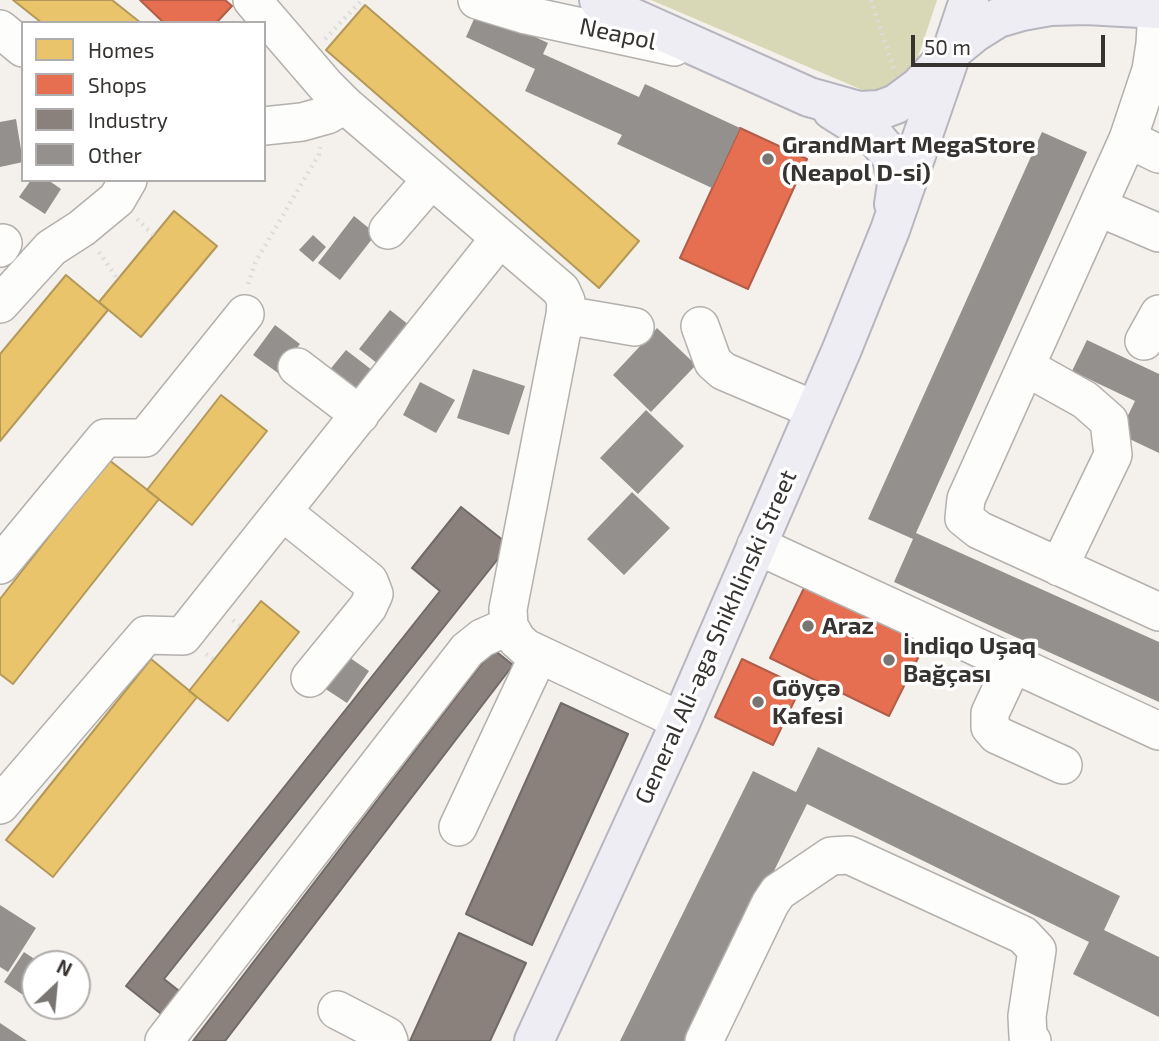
<!DOCTYPE html>
<html>
<head>
<meta charset="utf-8">
<style>
  body { margin:0 }
  #map { position:relative; width:1159px; height:1041px; overflow:hidden; background:#f4f0ec; font-family:"Exo 2",sans-serif }
  canvas { display:block }
  .legend { position:absolute; left:21px; top:21px; width:245px; height:161px; box-sizing:border-box; background:#fff; border:2px solid #afadad; margin:0; padding:9px 12px; list-style:none; font-size:21px; color:#363331 }
  .legend li { display:flex; align-items:center; gap:14px; height:35px }
  .legend b { width:35px; border:2px solid #afadad }
  .north { position:absolute; left:21px; top:950px; width:70px; height:70px; box-sizing:border-box; background:#fff; border:2px solid #afadad; border-radius:50%; rotate:26deg; font-size:19px; font-weight:700; line-height:28px; text-align:center; color:#363331 }
  .north::after { content:''; display:block; margin:auto; width:24px; height:32px; background:#787572; clip-path:polygon(50% 0,100% 100%,50% 72%,0 100%) }
  .scale { position:absolute; left:911px; top:35px; width:194px; height:32px; box-sizing:border-box; border:4px solid #363331; border-top:0; padding-left:9px; font-size:21px; line-height:24px; white-space:nowrap; color:#363331; -webkit-text-stroke:5px #fff; paint-order:stroke }
</style>
</head>
<body>
<div id="map">
<canvas width="1159" height="1041"></canvas>
<ul class="legend">
<li><b style="height:19px;background:#e9c46a"></b>Homes</li>
<li><b style="height:19px;background:#e76f51"></b>Shops</li>
<li><b style="height:19px;background:#8a817c"></b>Industry</li>
<li><b style="height:19px;background:#93908d"></b>Other</li>
</ul>
<div class="north">N</div>
<div class="scale">50 m</div>
</div>
<script>
const g = document.querySelector('canvas').getContext('2d');
g.lineJoin = 'round';
function paint(path, color) {
  g.fillStyle = color;
  g.fill(path, 'evenodd');
}
function toPath(rows) {
  const path = new Path2D();
  for (const r of rows) {
    path.moveTo(r[0], r[1]);
    for (let i = 2; i < r.length; i += 2) path.lineTo(r[i], r[i + 1]);
  }
  return path;
}
function stroke(path, color, width, dash) {
  g.strokeStyle = color;
  g.lineWidth = width;
  g.lineCap = dash ? 'butt' : 'round';
  g.setLineDash(dash || []);
  g.stroke(path);
}
function write(font, color, halo, rows, align = 'center') {
  g.font = font + ' "Exo 2",sans-serif';
  g.lineWidth = 7;
  g.setLineDash([]);
  g.textBaseline = 'middle';
  g.strokeStyle = halo;
  g.fillStyle = color;
  for (const [text, x, y, turn = 0] of rows) {
    g.save();
    g.translate(x, y);
    g.rotate((+turn || 0) * Math.PI / 180);
    g.textAlign = isNaN(turn) ? turn : align;
    if (halo) g.strokeText(text, 0, 0);
    g.fillText(text, 0, 0);
    g.restore();
  }
}
const green = toPath([
  [651,0,937,0,917,60,910,73,900,86,875,93,860,89]
]);
const homes = toPath([
  [13,0,112,0,141,23,42,23,13,0],
  [365,5,639,241,599,288,326,50,365,5],
  [174,211,217,246,141,337,99,302,174,211],
  [66,275,108,310,0,441,0,354,66,275],
  [221,395,267,431,192,525,147,490,221,395],
  [109,460,159,499,13,684,0,674,0,599,109,460],
  [261,601,299,632,228,721,189,691,261,601],
  [151,659,197,697,53,877,6,840,151,659]
]);
const shops = toPath([
  [140,0,225,0,232,6,216,23,164,23,140,0],
  [740,128,807,159,748,289,680,258,740,128],
  [805,586,925,644,889,716,770,658,805,586],
  [742,659,801,687,773,745,715,717,742,659]
]);
const industry = toPath([
  [461,507,509,545,164,979,183,994,165,1017,126,986,440,591,412,568,461,507],
  [493,649,513,665,225,1041,193,1041,493,649],
  [561,703,628,734,532,945,466,914,561,703],
  [459,933,526,963,490,1041,410,1041,459,933]
]);
const building = toPath([
  [478,10,548,43,543,54,639,97,645,84,740,128,712,188,617,144,622,135,525,91,535,69,466,37],
  [16,119,23,162,0,167,0,122],
  [1042,132,1087,152,916,533,1159,642,1159,702,894,582,913,539,868,519],
  [31,180,48,180,61,189,45,214,19,197],
  [354,216,376,234,340,280,318,263],
  [313,235,326,247,313,262,299,250],
  [390,310,418,332,387,371,359,349],
  [275,325,300,344,278,373,253,355],
  [657,328,696,365,651,412,613,375],
  [1087,340,1159,374,1159,453,1119,434,1135,401,1072,371],
  [346,350,381,377,358,406,323,378],
  [473,369,525,386,509,435,457,418],
  [420,382,455,400,436,433,403,415],
  [646,410,684,446,638,494,600,458],
  [632,492,670,528,624,575,587,539],
  [340,651,369,671,347,703,318,684],
  [818,747,1120,896,1104,930,1159,957,1159,1017,1073,974,1089,942,807,804,690,1041,620,1041,753,771,796,792],
  [0,905,36,928,8,972,0,967],
  [24,952,42,964,35,964,35,1003,4,982],
  [0,1023,27,1041,0,1041]
]);
const path = toPath([
  [871,0,894,69],
  [325,39,362,0],
  [137,219,154,236],
  [99,252,118,280],
  [248,284,255,263,319,154,320,147],
  [233,620,241,627],
  [206,654,214,660]
]);
const minor = toPath([
  [252,0,326,86,345,105,561,290,566,301,565,315,508,609,509,626,517,640,526,648,681,721],
  [477,0,526,15,674,47],
  [1157,9,1155,44,1151,70,1128,139,966,499,964,518,979,530,1159,612],
  [0,29,23,48],
  [264,126,302,122,327,115,345,105],
  [1128,139,1159,154],
  [1098,207,1159,233],
  [388,230,431,180],
  [0,248,3,243],
  [0,304,51,248,82,228,117,199,128,180],
  [565,315,635,327],
  [700,326,713,362,723,371,815,410],
  [1144,341,1159,314],
  [297,367,360,415],
  [1026,367,1085,400,1109,421,1113,455,1059,567],
  [283,512,369,581,374,594,368,607,310,678],
  [756,545,1159,731],
  [0,565,105,438,145,438,245,314],
  [1013,664,990,713,990,727,997,735,1063,765],
  [0,805,146,635,183,636,499,239],
  [458,827,539,654],
  [337,1010,387,1036,389,1041],
  [164,1041,467,650,482,638,509,626],
  [704,1041,770,904,778,892,831,856,849,855,1023,935,1037,950,1027,1016,1028,1036,1032,1041]
]);
const major = toPath([
  [599,0,606,6,809,97,859,111,880,110,896,104,919,87,952,51,969,0],
  [832,110,875,137,892,157,897,184,894,204],
  [534,1041,681,721,842,349,890,230,952,51,974,33,998,18,1022,11,1050,6,1086,5,1159,9]
]);
const markers = [
  [768,159,7,"#787572"],
  [808,626,7,"#787572"],
  [889,660,7,"#787572"],
  [758,702,7,"#787572"]
];
const streetNames = [
  ["Neapol",618,34,12],
  ["General Ali-aga Shikhlinski Street",716,637,-66]
];
const poiNames = [
  ["GrandMart MegaStore",782,145],
  ["(Neapol D-si)",782,173],
  ["Araz",822,626],
  ["İndiqo Uşaq",903,646],
  ["Bağçası",903,674],
  ["Göyçə",772,688],
  ["Kafesi",772,716]
];
paint(green, '#d8d8b6');
paint(homes, '#e9c46a');
stroke(homes, '#b39859', 2);
paint(shops, '#e76f51');
stroke(shops, '#b25d47', 2);
paint(industry, '#8a817c');
stroke(industry, '#716a66', 2);
paint(building, '#93908d');
stroke(minor, '#b3b0ad', 40);
stroke(major, '#b7b5be', 42);
stroke(path, '#dedcdb', 4.5, [2, 5]);
stroke(minor, '#fdfdfc', 37);
stroke(major, '#ededf3', 38);
for (const [x, y, r, color] of markers) {
  const dot = new Path2D();
  dot.arc(x, y, r, 0, 2 * Math.PI);
  g.fillStyle = color;
  g.fill(dot);
  stroke(dot, '#fff', 2.5);
}
write('24px', '#363331', '#fff', streetNames);
write('bold 24px', '#363331', '#fff', poiNames, 'left');
</script>
</body>
</html>
